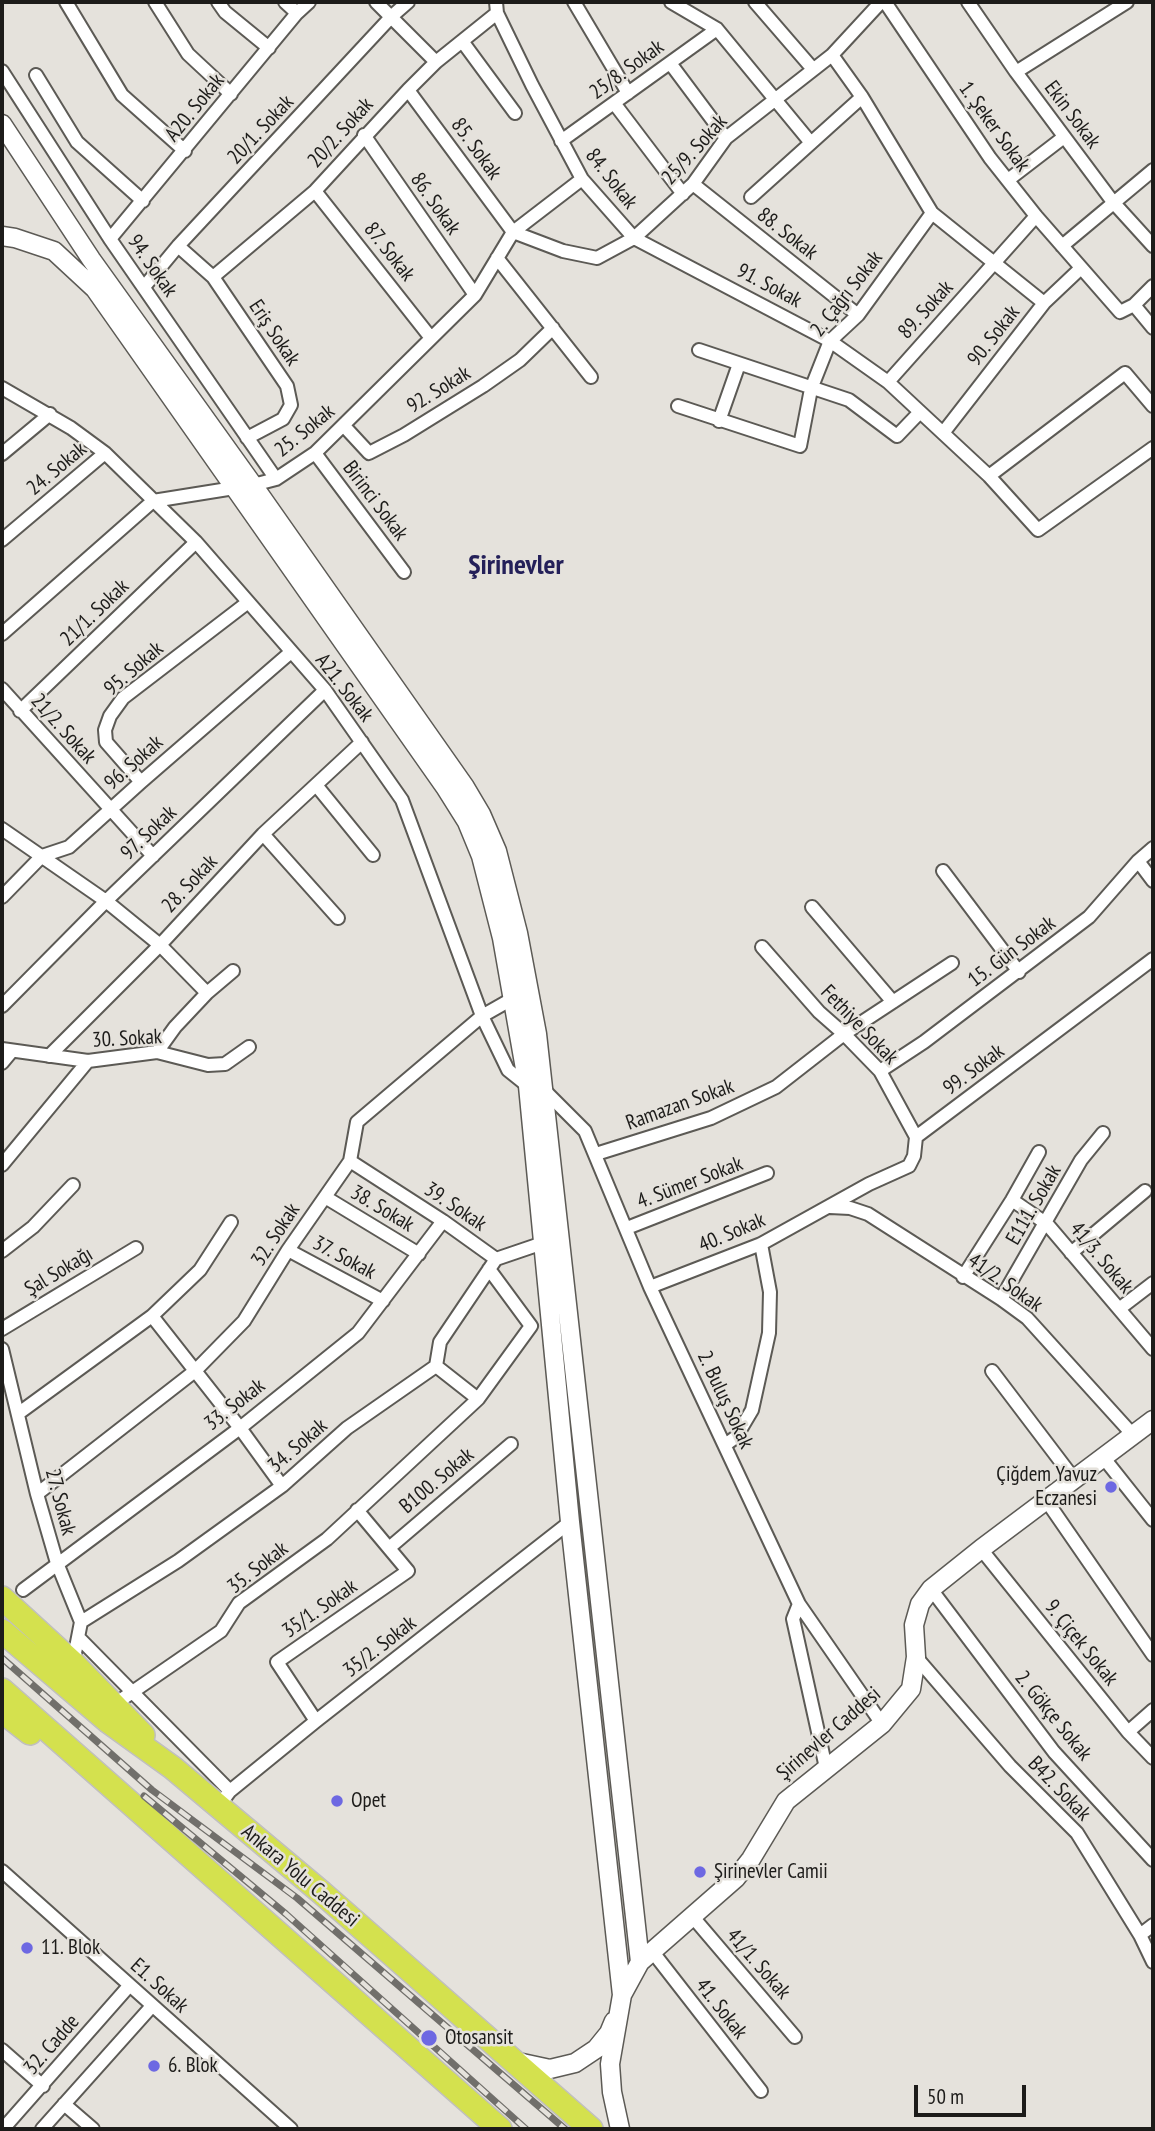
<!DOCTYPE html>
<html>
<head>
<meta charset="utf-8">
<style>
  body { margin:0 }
  #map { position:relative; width:1155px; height:2131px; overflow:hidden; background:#e5e2dc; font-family:"PT Sans Narrow",sans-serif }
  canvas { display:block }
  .frame { position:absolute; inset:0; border:4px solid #1d1c1a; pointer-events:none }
  .scale { position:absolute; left:914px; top:2085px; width:112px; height:32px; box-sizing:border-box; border:4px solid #1d1c1a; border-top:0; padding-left:9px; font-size:21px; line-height:24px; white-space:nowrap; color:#1d1c1a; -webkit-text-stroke:5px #e5e2dc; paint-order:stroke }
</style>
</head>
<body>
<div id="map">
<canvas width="1155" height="2131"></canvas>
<div class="frame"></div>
<div class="scale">50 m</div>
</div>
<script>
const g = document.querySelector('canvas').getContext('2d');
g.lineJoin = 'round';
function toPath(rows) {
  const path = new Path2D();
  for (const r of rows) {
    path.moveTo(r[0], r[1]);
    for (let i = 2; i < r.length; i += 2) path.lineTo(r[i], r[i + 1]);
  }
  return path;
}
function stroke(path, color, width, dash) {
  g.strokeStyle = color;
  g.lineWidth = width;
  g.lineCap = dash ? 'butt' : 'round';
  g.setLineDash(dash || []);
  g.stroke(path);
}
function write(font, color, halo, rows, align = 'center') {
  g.font = font + ' "PT Sans Narrow",sans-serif';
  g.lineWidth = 5;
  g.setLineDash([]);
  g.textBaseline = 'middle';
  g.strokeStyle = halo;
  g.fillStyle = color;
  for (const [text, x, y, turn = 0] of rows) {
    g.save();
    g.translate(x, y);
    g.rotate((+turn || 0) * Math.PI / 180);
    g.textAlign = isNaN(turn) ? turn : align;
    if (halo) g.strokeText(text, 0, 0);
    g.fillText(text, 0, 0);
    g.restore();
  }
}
const street = toPath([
  [66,2,122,95,185,151],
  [155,2,188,54,231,94],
  [218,2,225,12,269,48],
  [285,2,297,13],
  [376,2,436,62],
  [496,2,497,13,532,85,582,179,634,238,830,341,888,382,989,476,1038,530,1153,448],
  [574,2,628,93],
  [671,2,717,29,811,143],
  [755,2,812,68],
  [885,2,990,158,1036,216,1120,312,1134,305,1153,328],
  [968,2,1016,72,1113,202,1153,246],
  [462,41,515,113],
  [832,55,862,97,932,213,1044,303],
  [670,63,726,138],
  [2,71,110,239,276,479],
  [1016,72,1127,2],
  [36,75,77,142,143,201],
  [408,90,513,232],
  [614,103,683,194],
  [364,135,475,295],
  [561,141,717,29],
  [1008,180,1064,137],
  [693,184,858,315],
  [315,191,431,338],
  [751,197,862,97],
  [513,232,563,251,597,258,634,238,693,184,726,138,832,55,881,2],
  [110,239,297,13,309,2],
  [178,246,213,277,287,386,291,405,283,419,247,438],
  [1062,246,1153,170],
  [497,258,591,377],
  [213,277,315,191,408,90,436,62,497,13],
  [144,287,178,246,392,16,408,2],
  [1134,305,1153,286],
  [699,350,849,400,897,436,920,412],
  [888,382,1036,216],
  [2,388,71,428,105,453,196,542,325,690,402,800,482,1016,508,1070,528,1086,544,1090,585,1131,650,1287,799,1604,882,1724],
  [678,406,800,446,811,389,830,341,858,315,932,213],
  [719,421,739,364],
  [344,426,369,453,404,435,483,386,520,360,553,328],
  [943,433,1044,303,1081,268],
  [315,453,404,572],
  [2,454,50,414],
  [989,476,1125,373,1153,406],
  [2,540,105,453],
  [2,634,153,501,253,485,276,479,315,453,475,295,513,232,582,179],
  [2,689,153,856],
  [20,711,196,542],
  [141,782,106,742,105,730,110,716,123,698,247,603],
  [316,785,373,855],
  [2,829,106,901,160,945,207,993],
  [263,834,338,918],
  [1138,861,1153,881],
  [943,871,1019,972],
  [2,897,42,856,69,847,141,782,291,652],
  [812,907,893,1002],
  [762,947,819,1012,844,1034,880,1071,916,1137],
  [2,1006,106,901,325,690],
  [2,1049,88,1061,157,1052,208,1065,225,1064,249,1047],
  [157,1052,175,1027,207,993,233,971],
  [49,1056,160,945,263,834,362,742],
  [2,1063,12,1051],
  [880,1071,924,1042,1089,917,1138,861,1153,848],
  [596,1154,711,1118,776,1087,844,1034,952,963],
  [350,1161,443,1221,496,1259,543,1243],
  [2,1165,88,1061],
  [325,1197,419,1254],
  [1012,1200,1047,1224,1153,1349],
  [830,1207,850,1208,868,1214,1001,1299,1027,1318,1133,1435],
  [627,1228,767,1173],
  [288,1250,383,1301],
  [2,1251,33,1227,73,1185],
  [1071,1253,1145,1191],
  [963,1277,1012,1200,1039,1152],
  [650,1287,761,1244,869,1184,909,1166,914,1156,916,1137,1153,959],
  [1001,1299,1081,1160,1103,1133],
  [1119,1309,1153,1283],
  [152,1316,240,1428,282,1486],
  [2,1329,136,1248],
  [2,1349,37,1494,57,1563,81,1622,73,1663],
  [992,1371,1074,1479],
  [478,1399,531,1326,489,1269],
  [19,1413,152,1316,200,1270,231,1222],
  [725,1445,736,1437,752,1410,769,1333,770,1292,761,1244],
  [1103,1457,1153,1520],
  [37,1494,195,1371,244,1321,288,1250,350,1161,357,1122,482,1016,519,995],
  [1046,1500,1153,1655],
  [389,1548,511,1444],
  [981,1549,1128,1732,1153,1758],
  [931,1589,1054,1752,1153,1860],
  [23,1590,240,1428,358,1333,443,1221],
  [799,1604,793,1619,826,1768],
  [81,1622,178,1561,282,1486,347,1428,436,1366,440,1342,496,1259],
  [79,1638,230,1791],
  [916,1657,1010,1766,1077,1833,1140,1935,1153,1962],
  [115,1704,221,1631,239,1603,327,1539,478,1399,436,1366],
  [316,1721,277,1662,408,1571,357,1510],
  [1128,1732,1153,1710],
  [218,1807,230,1791,316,1721,570,1522],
  [2,1871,291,2129],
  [692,1916,795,2037],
  [1140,1935,1153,1925],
  [652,1951,761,2091],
  [2,2050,43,2086],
  [64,2104,93,2129],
  [3,2129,129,1986],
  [42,2129,152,2006]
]);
const secondary = toPath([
  [2,124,91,259,253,485,465,787,481,814,497,851,518,933,537,1034,640,1962],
  [2,236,15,238,54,251,95,289,445,787,467,822,481,856,502,938,528,1086,570,1522,622,1995],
  [513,2061,550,2069,575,2063,596,2049,609,2033,614,2021],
  [620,2129,612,2092,610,2064,622,1995,640,1962,736,1878,751,1859,786,1801,882,1724,911,1689,916,1657,914,1625,920,1604,931,1589,981,1549,1153,1420]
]);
const highway = toPath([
  [2,1598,73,1663,143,1735],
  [2,1631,109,1722,173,1768,322,1893,591,2129],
  [2,1690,500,2129],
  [2,1711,30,1733]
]);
const rail = toPath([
  [2,1658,152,1790,297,1898,565,2129],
  [144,1796,286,1914,526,2129]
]);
const markers = [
  [1111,1487,7,"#6d68e2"],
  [337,1801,7,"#6d68e2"],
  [700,1872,7,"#6d68e2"],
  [27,1948,7,"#6d68e2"],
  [429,2038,9,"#6d68e2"],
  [154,2066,7,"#6d68e2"]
];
const streetNames = [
  ["25/8. Sokak",627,70,-36],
  ["A20. Sokak",195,108,-51],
  ["Ekin Sokak",1072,115,53],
  ["1. Şeker Sokak",994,127,54],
  ["20/1. Sokak",261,130,-47],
  ["20/2. Sokak",341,133,-48],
  ["85. Sokak",476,149,54],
  ["25/9. Sokak",695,150,-48],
  ["84. Sokak",611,179,52],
  ["86. Sokak",435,204,55],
  ["88. Sokak",787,234,38],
  ["87. Sokak",389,252,52],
  ["94. Sokak",152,266,55],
  ["91. Sokak",769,286,28],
  ["2. Çağrı Sokak",847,294,-52],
  ["89. Sokak",926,310,-48],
  ["Eriş Sokak",274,333,56],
  ["90. Sokak",994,336,-52],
  ["92. Sokak",439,390,-32],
  ["25. Sokak",305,431,-39],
  ["24. Sokak",57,469,-40],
  ["Birinci Sokak",375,501,53],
  ["21/1. Sokak",95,613,-44],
  ["95. Sokak",134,669,-41],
  ["A21. Sokak",344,688,52],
  ["21/2. Sokak",63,729,48],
  ["96. Sokak",134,763,-42],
  ["97. Sokak",149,833,-44],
  ["28. Sokak",190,884,-47],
  ["15. Gün Sokak",1012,952,-37],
  ["Fethiye Sokak",859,1025,46],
  ["30. Sokak",127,1039,-3],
  ["99. Sokak",974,1070,-37],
  ["Ramazan Sokak",680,1105,-20],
  ["4. Sümer Sokak",690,1183,-21],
  ["E111. Sokak",1034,1205,-60],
  ["39. Sokak",455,1207,34],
  ["38. Sokak",382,1209,31],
  ["40. Sokak",732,1233,-23],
  ["32. Sokak",276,1235,-57],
  ["37. Sokak",344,1258,28],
  ["41/3. Sokak",1101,1258,50],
  ["Şal Sokağı",59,1272,-31],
  ["41/2. Sokak",1005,1283,35],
  ["2. Buluş Sokak",725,1400,65],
  ["33. Sokak",235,1405,-38],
  ["34. Sokak",298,1446,-41],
  ["B100. Sokak",437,1481,-40],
  ["27. Sokak",60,1502,75],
  ["35. Sokak",258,1568,-38],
  ["35/1. Sokak",320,1609,-35],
  ["9. Çiçek Sokak",1081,1643,51],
  ["35/2. Sokak",380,1647,-38],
  ["2. Gökçe Sokak",1053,1716,51],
  ["Şirinevler Caddesi",829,1734,-41],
  ["B42. Sokak",1059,1789,46],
  ["Ankara Yolu Caddesi",300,1876,40],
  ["41/1. Sokak",758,1964,49],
  ["E1. Sokak",159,1986,42],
  ["41. Sokak",721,2009,52],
  ["32. Cadde",52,2045,-49]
];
const poiNames = [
  ["Çiğdem Yavuz",1097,1475,"right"],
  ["Eczanesi",1097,1499,"right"],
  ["Opet",351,1801],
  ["Şirinevler Camii",714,1872],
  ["11. Blok",41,1948],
  ["Otosansit",445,2038],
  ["6. Blok",168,2066]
];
const districtNames = [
  ["Şirinevler",516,566]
];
stroke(street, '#5c5a55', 16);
stroke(secondary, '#5c5a55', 21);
stroke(highway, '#c0bfbf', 26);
stroke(street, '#fff', 12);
stroke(secondary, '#fff', 18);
stroke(highway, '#d4e14e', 23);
stroke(rail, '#716f6b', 7);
stroke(rail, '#e5e2dc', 4.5, [13]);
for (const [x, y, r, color] of markers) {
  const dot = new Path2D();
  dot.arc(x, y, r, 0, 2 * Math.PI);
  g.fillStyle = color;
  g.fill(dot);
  stroke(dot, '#e5e2dc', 2.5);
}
write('21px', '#1d1c1a', '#e5e2dc', streetNames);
write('21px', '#1d1c1a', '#e5e2dc', poiNames, 'left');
write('bold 28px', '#242059', '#e5e2dc', districtNames);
</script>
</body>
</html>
